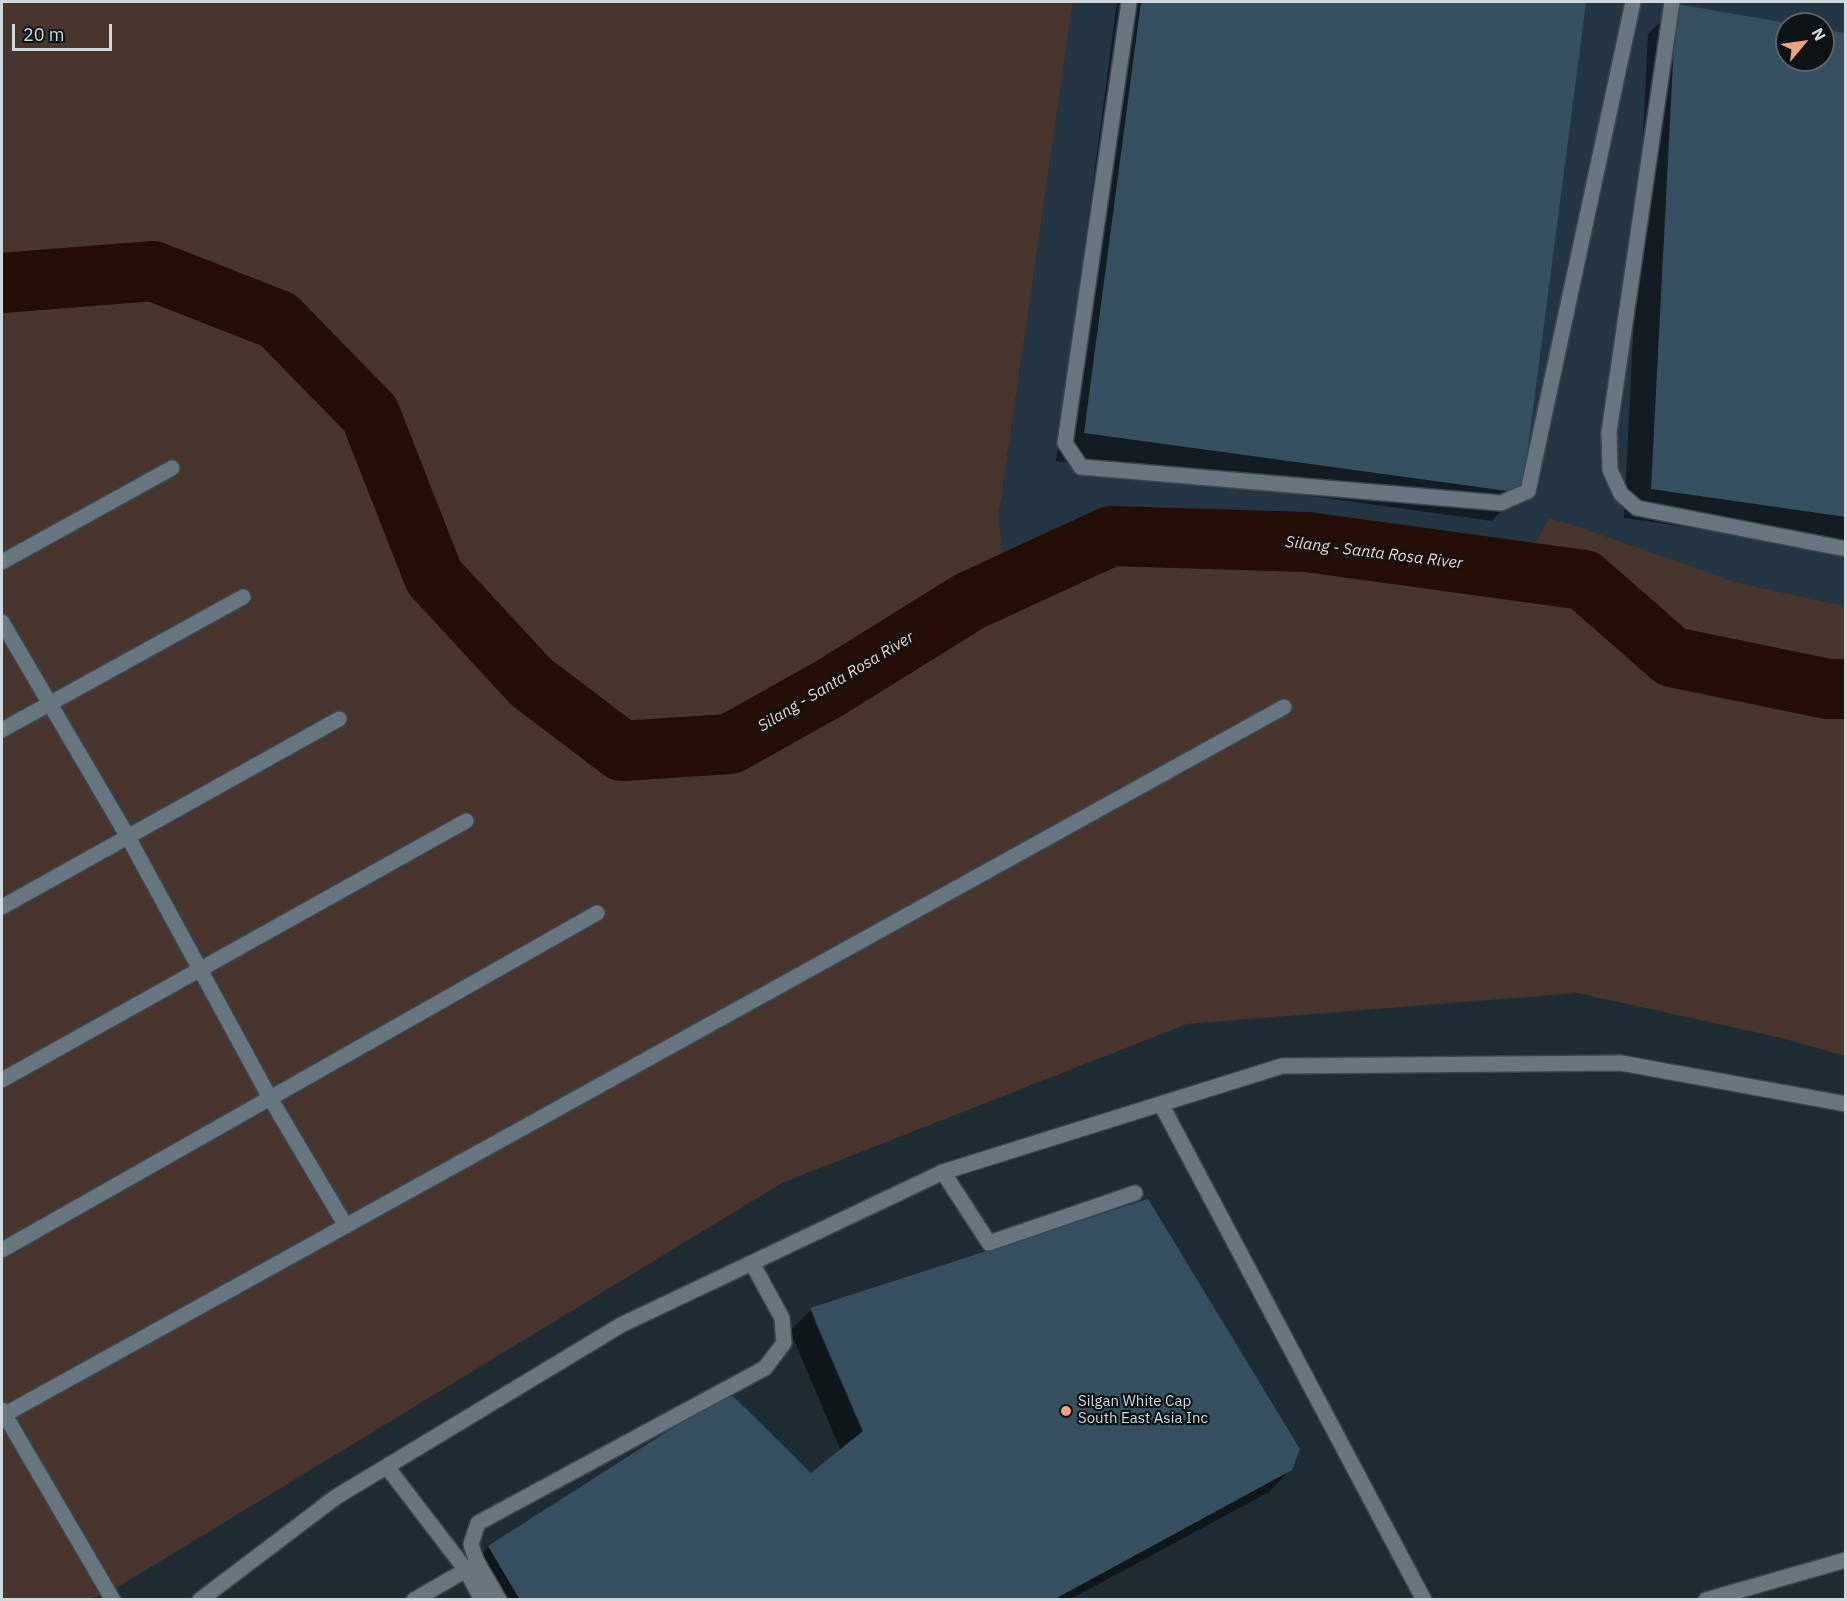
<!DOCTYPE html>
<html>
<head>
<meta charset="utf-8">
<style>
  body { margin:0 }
  #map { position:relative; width:1847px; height:1601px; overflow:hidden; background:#1f2c34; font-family:"IBM Plex Sans",sans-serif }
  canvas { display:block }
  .frame { position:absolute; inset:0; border:3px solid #d0d8de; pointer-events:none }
  .north { position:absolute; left:1775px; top:12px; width:60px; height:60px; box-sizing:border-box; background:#0e1317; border:2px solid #5c6267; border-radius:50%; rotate:61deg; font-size:16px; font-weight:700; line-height:24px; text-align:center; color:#d0d8de }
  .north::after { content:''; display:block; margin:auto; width:21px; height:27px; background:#f2a17e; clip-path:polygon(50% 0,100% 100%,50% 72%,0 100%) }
  .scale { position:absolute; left:12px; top:24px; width:100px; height:27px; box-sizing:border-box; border:3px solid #d0d8de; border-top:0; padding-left:8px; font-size:18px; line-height:21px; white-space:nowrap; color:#d0d8de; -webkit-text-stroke:4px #0e1317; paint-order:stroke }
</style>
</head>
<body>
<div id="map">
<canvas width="1847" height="1601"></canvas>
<div class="frame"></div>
<div class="north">N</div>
<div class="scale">20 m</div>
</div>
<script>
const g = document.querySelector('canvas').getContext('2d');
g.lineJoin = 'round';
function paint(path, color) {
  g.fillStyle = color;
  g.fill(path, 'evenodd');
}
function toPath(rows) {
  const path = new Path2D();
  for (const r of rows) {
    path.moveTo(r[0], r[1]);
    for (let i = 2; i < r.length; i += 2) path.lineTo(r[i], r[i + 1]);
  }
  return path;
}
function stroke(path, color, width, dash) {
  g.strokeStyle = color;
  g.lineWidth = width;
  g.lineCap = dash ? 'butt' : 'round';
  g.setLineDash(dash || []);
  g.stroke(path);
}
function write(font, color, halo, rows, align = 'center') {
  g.font = font + ' "IBM Plex Sans",sans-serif';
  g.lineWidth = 4.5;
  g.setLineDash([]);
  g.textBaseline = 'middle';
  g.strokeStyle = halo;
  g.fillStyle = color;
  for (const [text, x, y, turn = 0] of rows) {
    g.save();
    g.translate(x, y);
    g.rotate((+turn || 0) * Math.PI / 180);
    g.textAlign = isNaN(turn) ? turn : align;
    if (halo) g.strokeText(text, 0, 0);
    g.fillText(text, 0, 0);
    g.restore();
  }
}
const built = toPath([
  [1073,2,1845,2,1845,606,1735,582,1521,571,1307,542,1111,536,1004,585,999,513],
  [1787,24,1823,24,1823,60,1787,60]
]);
const green = toPath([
  [2,2,1073,2,999,513,1004,585,1111,536,1307,542,1521,571,1549,518,1579,527,1735,582,1845,606,1845,1056,1782,1038,1577,993,1187,1024,782,1183,105,1595,87,1599,2,1599]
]);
const shadow = toPath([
  [1117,2,1567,2,1584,4,1520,492,1492,521,1056,461],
  [1676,6,1787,25,1787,60,1823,60,1823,31,1846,35,1846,550,1624,518,1648,34],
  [811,1310,1291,1469,1269,1492,1069,1600,485,1600,467,1568,489,1547,811,1475,841,1451,790,1331],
  [814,1320,817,1320,868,1437,865,1438]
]);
const river = toPath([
  [2,283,153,271,278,320,370,414,434,577,531,682,622,751,730,744,830,688,970,601,1111,536,1307,542,1584,580,1672,657,1828,689,1846,689]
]);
const building = toPath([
  [1141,2,1586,3,1522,493,1084,433],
  [1676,4,1787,23,1787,60,1823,60,1823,29,1846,33,1846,517,1651,489],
  [1148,1199,1300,1449,1292,1470,1053,1600,520,1600,488,1546,729,1392,811,1473,863,1431,810,1308]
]);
const service = toPath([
  [1129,2,1065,443,1081,467,1501,503,1528,491,1633,2],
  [1672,2,1609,432,1610,470,1621,494,1637,508,1846,549],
  [2,562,172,468],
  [2,622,128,837,270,1098,346,1226],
  [2,730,243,597],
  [2,907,339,719],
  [2,1080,466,821],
  [1161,1104,1424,1600],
  [943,1172,989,1243,1135,1193],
  [2,1250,597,913],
  [2,1410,113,1600],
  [2,1416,1284,707],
  [387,1467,466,1570,482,1600],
  [414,1600,466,1570],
  [499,1600,476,1560,471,1544,478,1523,765,1368,784,1343,782,1318,752,1263]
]);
const minor = toPath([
  [200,1600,336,1497,621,1325,943,1172,1282,1066,1621,1063,1846,1104]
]);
const secondary = toPath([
  [1706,1600,1846,1560]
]);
const markers = [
  [1066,1411,6,"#f2a17e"]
];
const poiNames = [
  ["Silgan White Cap",1078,1402],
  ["South East Asia Inc",1078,1419]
];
const waterNames = [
  ["Silang - Santa Rosa River",1374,553,7],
  ["Silang - Santa Rosa River",836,682,-31]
];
paint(built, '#243643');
paint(green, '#47352e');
paint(shadow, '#0007');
stroke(river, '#240e05', 60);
paint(building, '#375060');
stroke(service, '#3c474e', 18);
stroke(minor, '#3c474e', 18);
stroke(secondary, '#3c474e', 18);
stroke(service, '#687680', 15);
stroke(minor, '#687680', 15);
stroke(secondary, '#687680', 15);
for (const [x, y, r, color] of markers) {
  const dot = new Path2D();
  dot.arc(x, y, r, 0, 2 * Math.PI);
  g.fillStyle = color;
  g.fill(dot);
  stroke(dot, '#0e1317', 2);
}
write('15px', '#d0d8de', '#0e1317', poiNames, 'left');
write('italic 16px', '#fdd1be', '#0e1317', waterNames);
</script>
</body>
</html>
